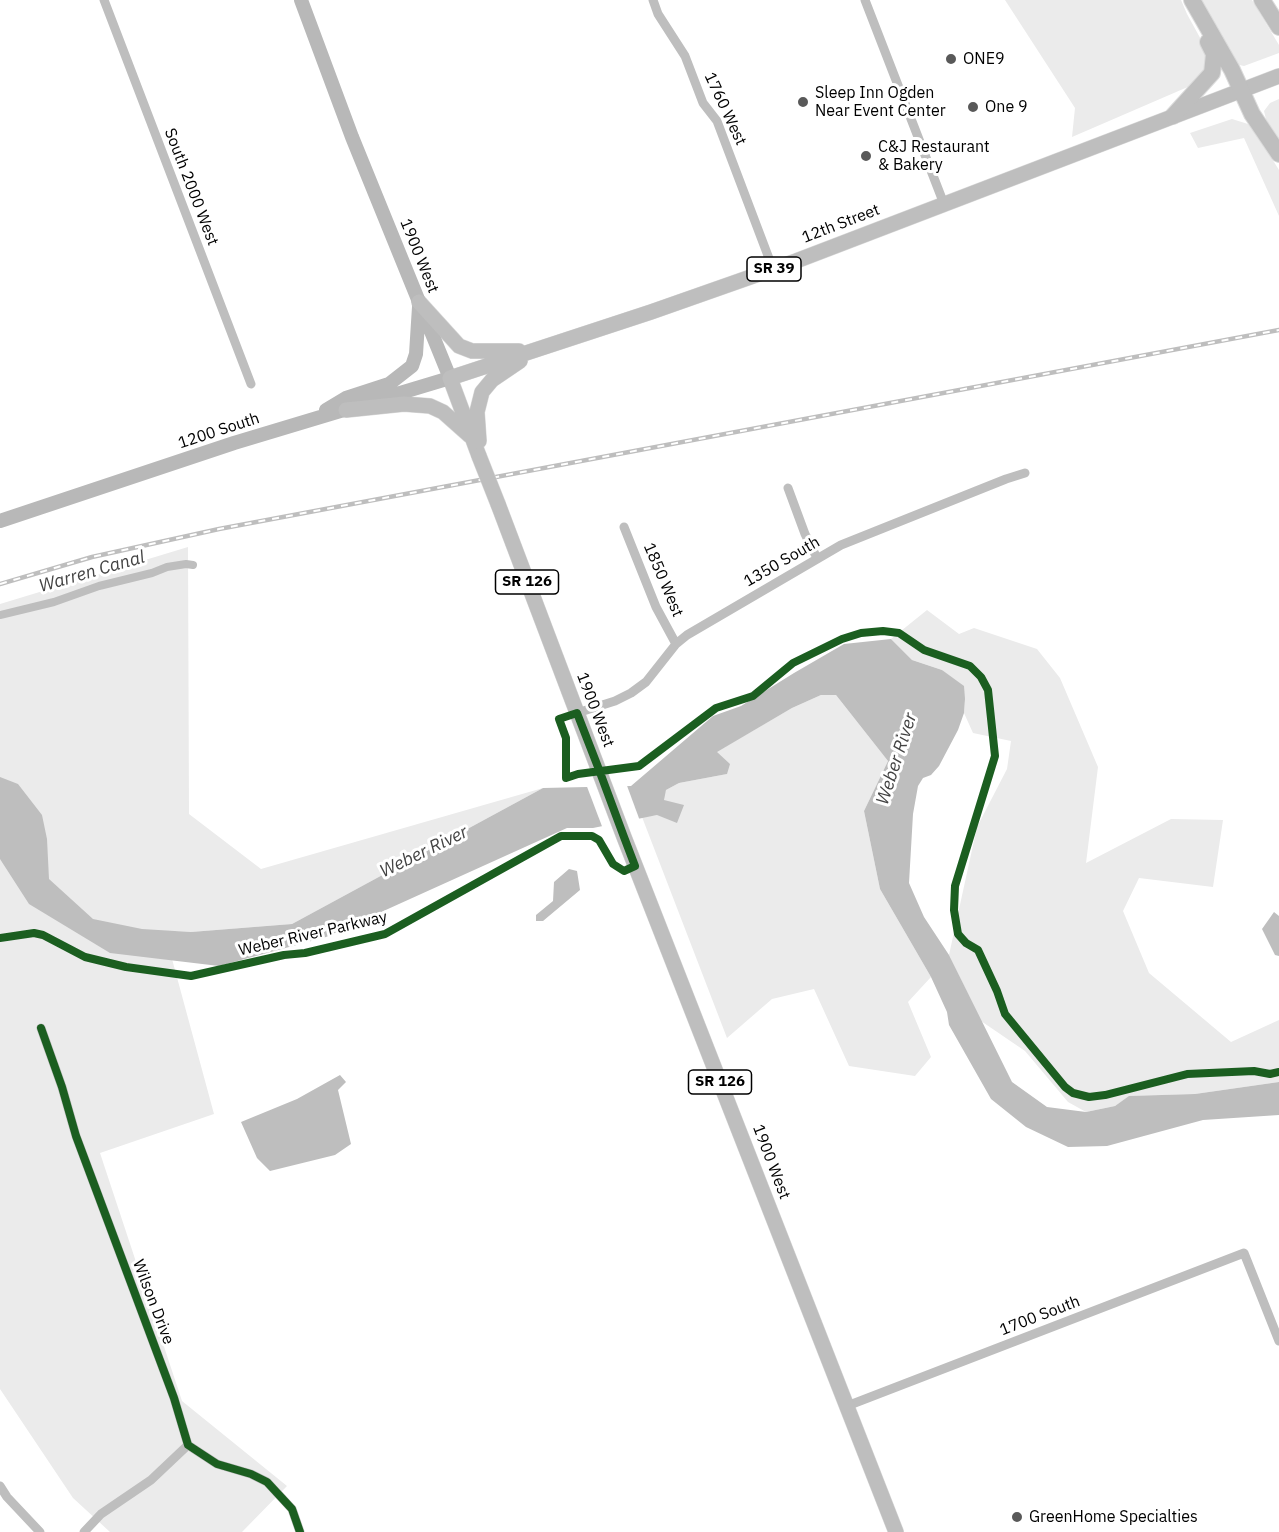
<!DOCTYPE html>
<html>
<head>
<meta charset="utf-8">
<style>
  body { margin:0 }
  canvas { display:block; background:#fff }
</style>
</head>
<body>
<canvas width="1279" height="1532"></canvas>
<script>
const g = document.querySelector('canvas').getContext('2d');
g.lineJoin = 'round';
function paint(path, color) {
  g.fillStyle = color;
  g.fill(path, 'evenodd');
}
function toPath(rows) {
  const path = new Path2D();
  for (const r of rows) {
    path.moveTo(r[0], r[1]);
    for (let i = 2; i < r.length; i += 2) path.lineTo(r[i], r[i + 1]);
  }
  return path;
}
function stroke(path, color, width, dash) {
  g.strokeStyle = color;
  g.lineWidth = width;
  g.lineCap = dash ? 'butt' : 'round';
  g.setLineDash(dash || []);
  g.stroke(path);
}
function write(font, color, halo, rows, align = 'center') {
  g.font = font + ' "IBM Plex Sans",sans-serif';
  g.lineWidth = 6;
  g.setLineDash([]);
  g.textBaseline = 'middle';
  g.strokeStyle = halo;
  g.fillStyle = color;
  for (const [text, x, y, turn = 0] of rows) {
    g.save();
    g.translate(x, y);
    g.rotate((+turn || 0) * Math.PI / 180);
    g.textAlign = isNaN(turn) ? turn : align;
    if (halo) g.strokeText(text, 0, 0);
    g.fillText(text, 0, 0);
    g.restore();
  }
}
const green = toPath([
  [1005,0,1181,0,1187,14,1204,45,1208,70,1197,83,1072,137,1075,108],
  [1199,0,1252,0,1279,45,1279,53,1244,66,1235,64],
  [1279,99,1279,139,1267,123,1264,111,1270,103],
  [1232,119,1248,124,1254,130,1279,170,1279,216,1244,138,1198,148,1190,133],
  [188,547,189,814,261,869,543,788,292,924,191,932,171,931,170,959,172,959,214,1114,100,1153,182,1401,287,1486,242,1532,110,1532,73,1498,0,1389,0,604],
  [927,610,959,634,974,628,1037,649,1060,678,1098,767,1086,863,1171,819,1223,820,1213,887,1139,878,1123,911,1149,973,1231,1042,1279,1020,1279,1082,1195,1094,1130,1096,1115,1106,1086,1112,1068,1102,1025,1051,981,1021,949,955,977,827,1007,769,1011,741,973,733,964,713,965,699,942,670,912,660,891,639],
  [821,695,836,695,888,761,864,811,880,889,931,977,908,1002,931,1057,915,1076,849,1066,814,989,772,999,727,1038,642,817,657,815,666,790,679,783,727,774,716,752,792,708]
]);
const water = toPath([
  [891,639,912,660,942,670,964,686,965,699,964,713,958,730,939,766,931,775,923,778,918,786,913,814,909,883,924,917,949,955,1012,1082,1047,1107,1086,1112,1115,1106,1129,1096,1195,1094,1279,1082,1279,1115,1203,1120,1107,1146,1068,1147,1026,1127,991,1099,949,1025,947,1012,931,977,880,889,864,811,888,761,836,695,821,695,792,708,717,752,730,764,727,774,679,783,666,790,664,800,684,805,677,823,657,815,593,828,567,828,326,937,219,966,110,953,29,904,0,859,0,777,18,784,42,815,47,839,49,879,93,919,142,929,191,932,292,924,543,788,631,786,713,716,741,706,794,673,844,644],
  [569,869,577,871,580,890,543,921,536,921,536,915,553,901,554,882],
  [1274,912,1279,916,1279,956,1275,955,1262,929],
  [340,1075,346,1082,338,1090,351,1144,335,1155,270,1171,257,1158,241,1122,297,1099]
]);
const pier = toPath([
  [626,783,640,821,603,829,586,784]
]);
const canal = toPath([
  [0,615,54,602,99,586,152,573,167,567,186,564,193,565]
]);
const minor = toPath([
  [104,0,251,384],
  [653,0,658,14,685,56,703,103,717,121,773,269],
  [865,0,944,204],
  [788,488,805,534,817,558],
  [624,527,656,607,676,644],
  [577,713,615,701,631,693,646,682,676,644,687,635,841,545,1006,479,1025,473],
  [41,1028,62,1087,76,1136,174,1398,188,1445,217,1464,251,1474,267,1482,292,1509,300,1532],
  [847,1406,1244,1253,1279,1341],
  [0,1486,7,1497,40,1532],
  [84,1532,101,1514,151,1480,188,1445]
]);
const secondary = toPath([
  [326,410,346,398,389,384,412,366,416,354,419,307],
  [0,521,234,443,450,378,352,137,301,0]
]);
const primary = toPath([
  [419,302,459,346,472,351,519,351],
  [346,410,404,404,430,406,443,412,470,436],
  [479,441,477,412,482,392,492,380,520,361],
  [479,456,450,378,651,312,796,261,1279,76],
  [498,504,624,837,896,1532]
]);
const motorway = toPath([
  [1192,0,1232,70,1252,114,1279,154],
  [1262,0,1279,27],
  [1173,116,1212,73,1214,54,1208,42]
]);
const rail = toPath([
  [0,584,92,557,219,529,1279,330]
]);
const primaryBridge = toPath([
  [479,456,498,504]
]);
const cycleway = toPath([
  [0,938,34,933,43,935,85,957,126,967,191,976,284,955,305,953,385,934,561,836,592,836,599,840,613,864,624,871,635,866,624,837,598,767,577,713,559,719,566,738,566,778,578,774,639,766,716,708,753,696,793,663,842,639,861,633,883,631,899,633,924,650,970,666,981,677,988,690,995,756,955,886,954,910,958,934,966,943,978,950,997,991,1005,1014,1065,1087,1073,1093,1089,1097,1105,1095,1187,1074,1254,1071,1270,1074,1279,1072],
  [41,1028,62,1087,76,1136,174,1398,188,1445,217,1464,251,1474,267,1482,292,1509,300,1532]
]);
const markers = [
  [951,59,6,"#595959"],
  [803,102,6,"#595959"],
  [973,107,6,"#595959"],
  [866,156,6,"#595959"],
  [1017,1517,6,"#595959"]
];
const shields = [
  [774,269,54],
  [527,582,63],
  [720,1082,63]
];
const shieldNames = [
  ["SR 39",774,269],
  ["SR 126",527,582],
  ["SR 126",720,1082]
];
const poiNames = [
  ["ONE9",963,59],
  ["Sleep Inn Ogden",815,93],
  ["Near Event Center",815,111],
  ["One 9",985,107],
  ["C&J Restaurant",878,147],
  ["& Bakery",878,165],
  ["GreenHome Specialties",1029,1517]
];
const streetNames = [
  ["1760 West",725,109,65],
  ["South 2000 West",191,187,69],
  ["12th Street",841,224,-21],
  ["1900 West",419,256,68],
  ["1200 South",219,431,-18],
  ["1350 South",782,562,-30],
  ["1850 West",663,580,67],
  ["1900 West",595,710,69],
  ["Weber River Parkway",313,934,-13],
  ["1900 West",771,1162,69],
  ["Wilson Drive",153,1302,69],
  ["1700 South",1040,1316,-21]
];
const waterNames = [
  ["Warren Canal",92,572,-16],
  ["Weber River",897,759,-72],
  ["Weber River",424,852,-26]
];
paint(green, '#ebebeb');
paint(water, '#bebebe');
paint(pier, '#fff');
stroke(canal, '#bebebe', 8);
stroke(primary, '#dbdbdb', 16);
stroke(motorway, '#dbdbdb', 18);
stroke(minor, '#bebebe', 9);
stroke(secondary, '#b8b8b8', 14);
stroke(primary, '#bebebe', 15);
stroke(motorway, '#bebebe', 16);
stroke(rail, '#bebebe', 4.5);
stroke(rail, '#fff', 2, [7]);
stroke(primaryBridge, '#dbdbdb', 16, []);
stroke(primaryBridge, '#bebebe', 15);
stroke(cycleway, '#1b5e20', 8);
for (const [x, y, r, color] of markers) {
  const dot = new Path2D();
  dot.arc(x, y, r, 0, 2 * Math.PI);
  g.fillStyle = color;
  g.fill(dot);
  stroke(dot, '#fff', 2);
}
for (const [x, y, w] of shields) {
  const box = new Path2D();
  box.roundRect(x - w / 2, y - 12, w, 24, 4.5);
  g.fillStyle = '#fff';
  g.fill(box);
  stroke(box, '#000', 1.5);
}
write('bold 15px', '#000', null, shieldNames);
write('16px', '#000', '#fff', poiNames, 'left');
write('16px', '#000', '#fff', streetNames);
write('italic 18px', '#434343', '#fff', waterNames);
</script>
</body>
</html>
